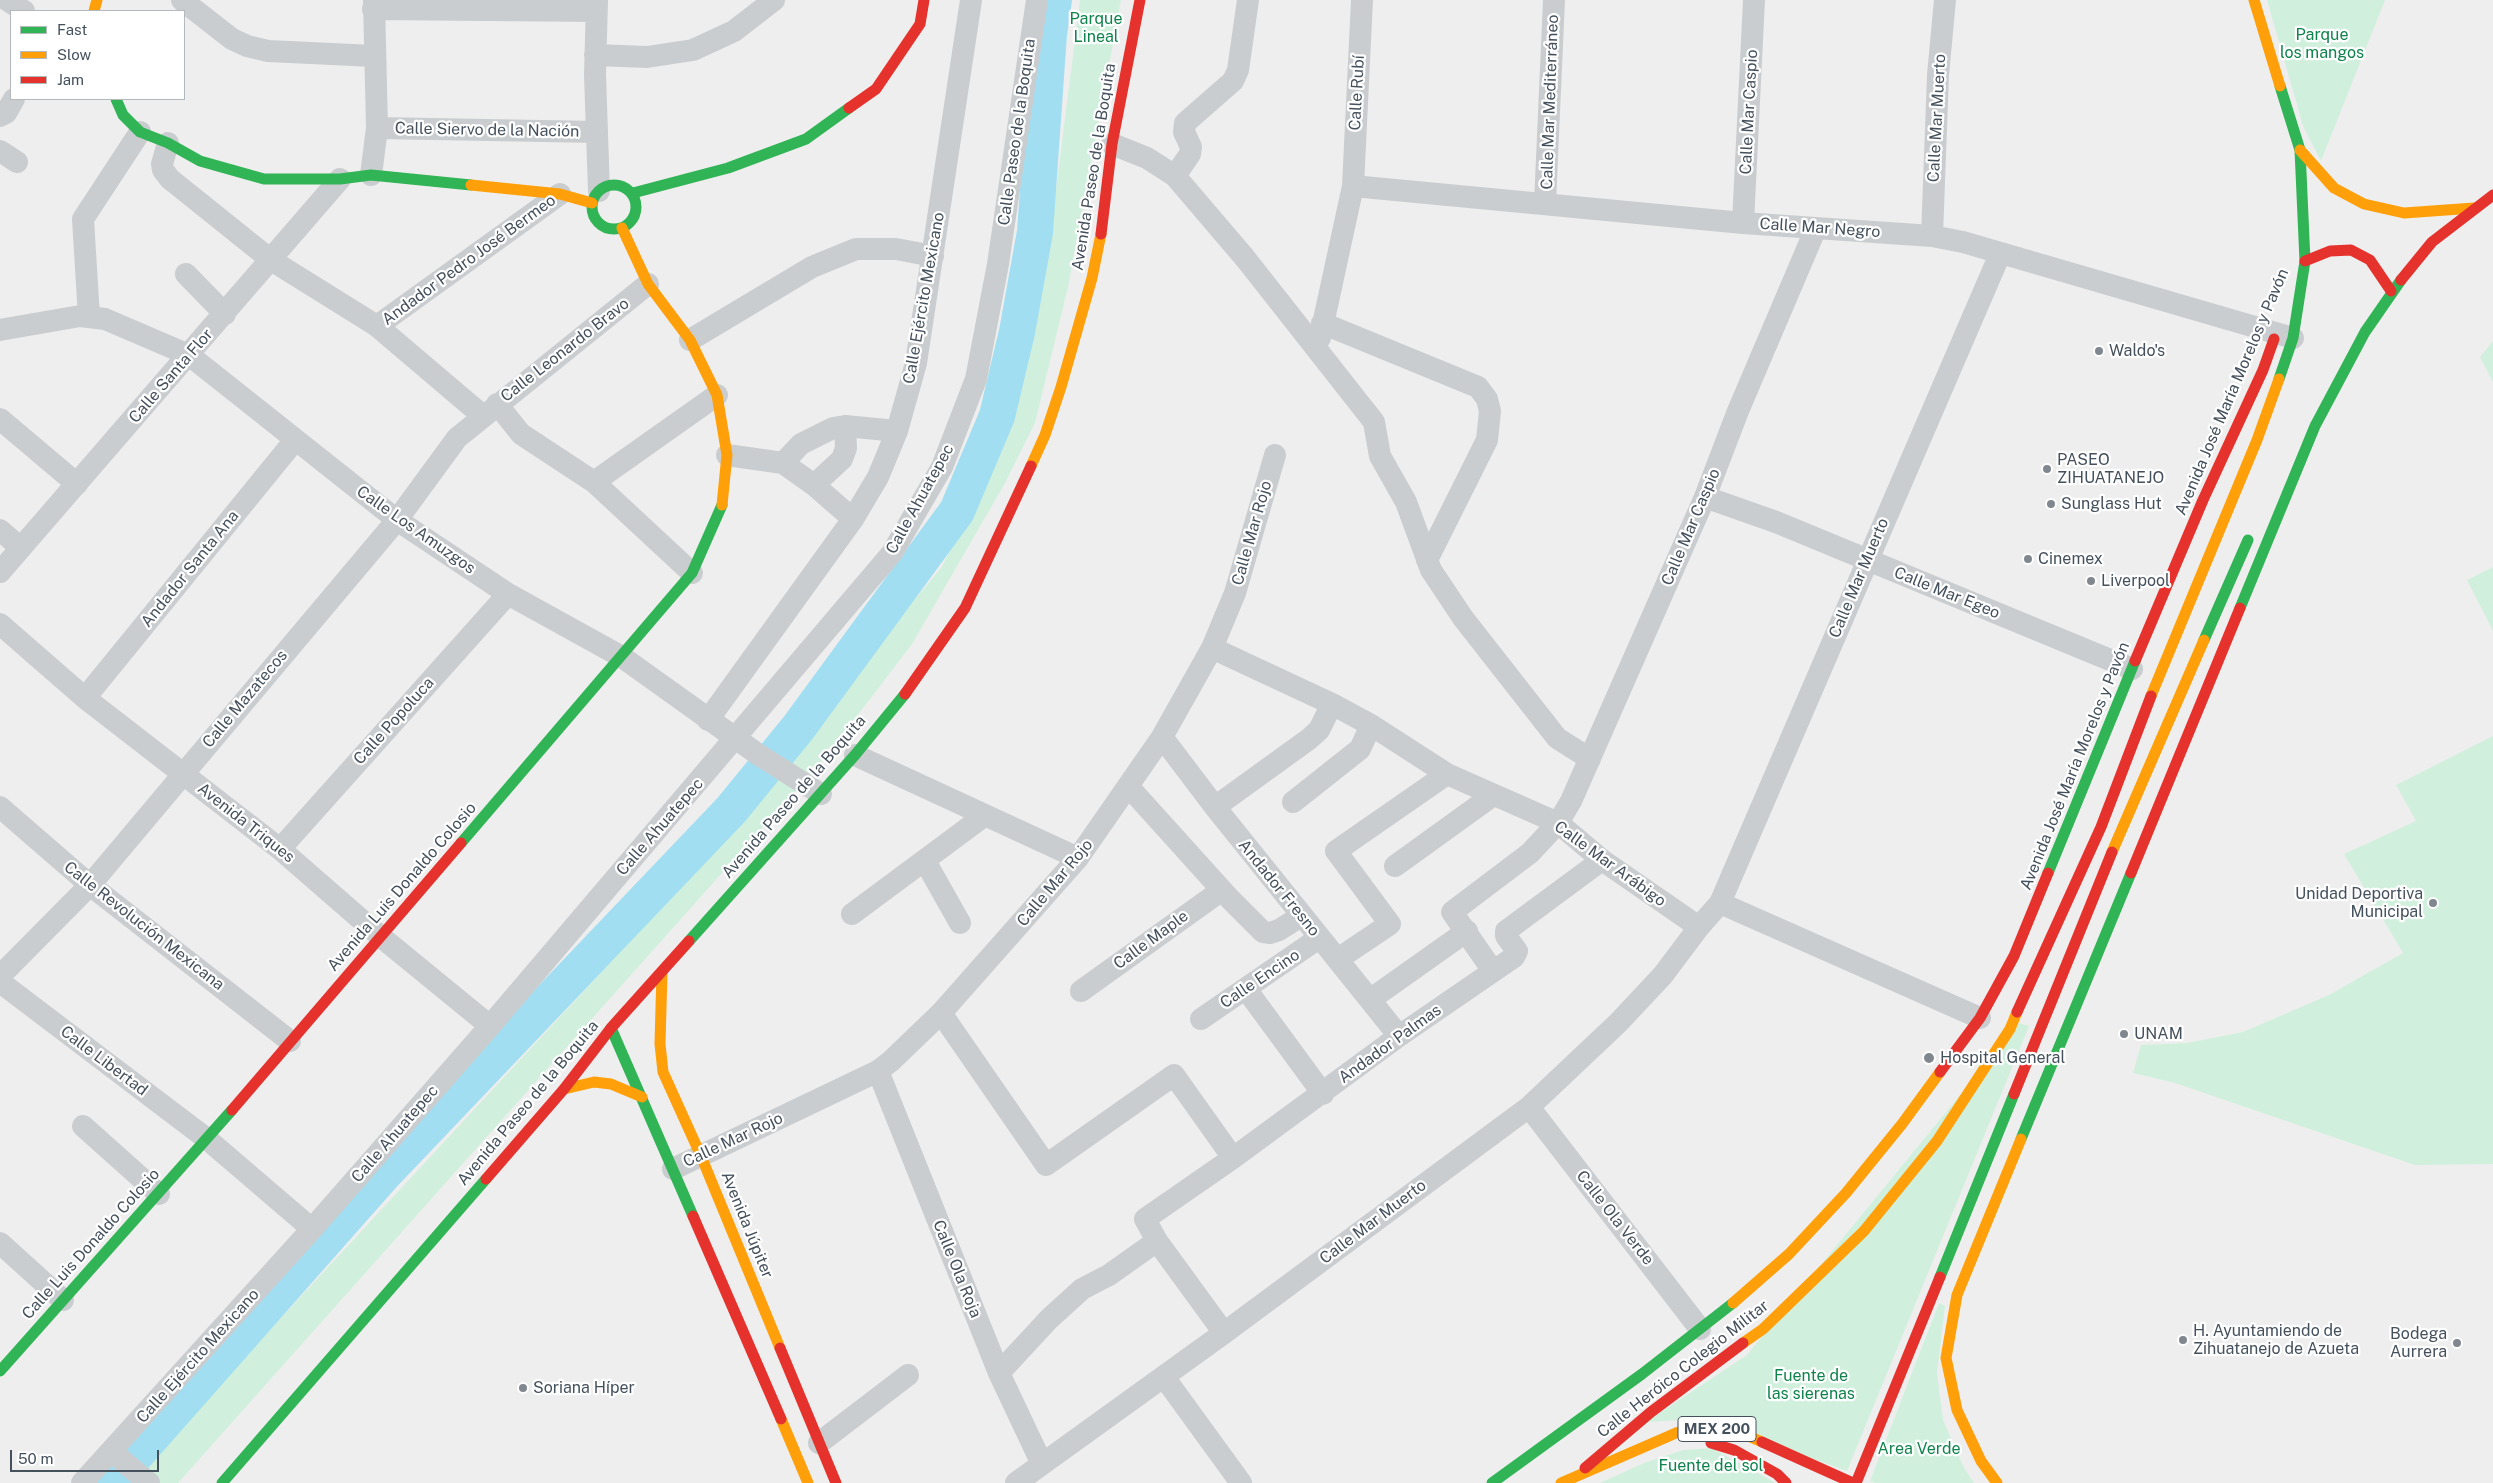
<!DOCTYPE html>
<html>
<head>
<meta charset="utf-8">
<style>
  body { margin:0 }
  #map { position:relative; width:2493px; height:1483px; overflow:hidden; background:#efeeee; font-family:"Public Sans",sans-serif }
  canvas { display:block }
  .legend { position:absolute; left:10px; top:10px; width:175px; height:90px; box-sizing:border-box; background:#fff; border:1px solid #b4b9be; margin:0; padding:6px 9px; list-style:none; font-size:15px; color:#44505c }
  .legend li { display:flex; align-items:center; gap:10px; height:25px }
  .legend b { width:25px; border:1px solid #b4b9be }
  .scale { position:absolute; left:10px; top:1450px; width:149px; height:22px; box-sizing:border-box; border:2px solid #44505c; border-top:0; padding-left:6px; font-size:15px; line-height:18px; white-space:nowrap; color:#44505c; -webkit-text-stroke:4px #fff; paint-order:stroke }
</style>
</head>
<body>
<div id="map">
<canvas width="2493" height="1483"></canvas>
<ul class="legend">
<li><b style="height:6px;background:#30b455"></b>Fast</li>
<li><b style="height:6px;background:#ff9f0a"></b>Slow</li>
<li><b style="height:6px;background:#e5322d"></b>Jam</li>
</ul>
<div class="scale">50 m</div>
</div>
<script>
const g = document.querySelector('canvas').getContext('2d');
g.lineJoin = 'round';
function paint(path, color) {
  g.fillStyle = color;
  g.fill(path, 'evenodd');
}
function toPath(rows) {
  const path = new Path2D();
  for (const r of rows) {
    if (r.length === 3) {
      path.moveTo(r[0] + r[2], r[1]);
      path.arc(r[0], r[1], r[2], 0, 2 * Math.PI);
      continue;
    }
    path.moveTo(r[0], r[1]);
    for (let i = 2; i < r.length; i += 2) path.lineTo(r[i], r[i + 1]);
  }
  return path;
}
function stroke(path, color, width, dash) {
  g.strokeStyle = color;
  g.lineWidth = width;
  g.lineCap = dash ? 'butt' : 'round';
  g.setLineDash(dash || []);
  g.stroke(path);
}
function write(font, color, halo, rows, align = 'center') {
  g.font = font + ' "Public Sans",sans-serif';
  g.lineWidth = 4.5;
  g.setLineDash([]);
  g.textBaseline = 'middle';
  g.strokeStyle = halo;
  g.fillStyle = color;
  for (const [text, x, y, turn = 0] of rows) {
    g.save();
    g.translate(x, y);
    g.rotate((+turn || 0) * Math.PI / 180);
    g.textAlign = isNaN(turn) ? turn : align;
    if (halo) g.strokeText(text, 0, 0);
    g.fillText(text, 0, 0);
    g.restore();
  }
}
const green = toPath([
  [1080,0,1121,0,1068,287,1035,423,1005,483,912,644,828,754,178,1483,128,1483,709,856,804,732,941,568,994,466,1022,357,1051,229],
  [2267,0,2385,0,2321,161,2303,126],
  [2493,341,2493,382,2480,357],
  [2493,567,2493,631,2467,580],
  [2493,736,2493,1164,2415,1165,2175,1083,2133,1073,2141,1045,2187,1043,2243,1032,2329,995,2403,953,2344,854,2416,821,2396,785],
  [2019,1023,2029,1026,1847,1471,1703,1419,1646,1422,1747,1355],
  [1939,1303,1945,1306,1937,1373,1943,1420,1964,1468,1974,1483,1876,1483,1870,1481],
  [1711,1448,1776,1483,1600,1483,1644,1463,1683,1450]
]);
const river = toPath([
  [111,1483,383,1175,731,810,798,728,957,511,997,416,1017,332,1035,232,1049,34,1054,0]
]);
const street = toPath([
  [7,0,24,11],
  [182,0,232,39,247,46,268,51,374,56],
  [597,0,595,75,599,191],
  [373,9,596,11],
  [595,55,647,57,693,50,734,31,774,0],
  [0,116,6,113,14,99],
  [377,128,597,132],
  [168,143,162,164,163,170,170,179,271,260,377,326,483,416],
  [1112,144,1147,158,1175,176,1245,258,1374,422,1380,456,1406,502,1431,570,1463,618,1557,738,1590,759],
  [0,151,17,162],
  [371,175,377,128,374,0],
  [1175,176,1190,154,1191,147,1184,132,1185,123,1233,81,1238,70,1248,0],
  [1353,186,1743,223,1932,236,1963,242,2293,338],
  [1545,203,1554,0],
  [1743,223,1754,0],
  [1932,236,1938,75,1945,0],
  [186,274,225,314],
  [89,317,83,219,140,132],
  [1322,323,1478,387,1487,399,1490,411,1487,440,1427,560],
  [377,326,560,194],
  [0,330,80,316,105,319,189,355,397,520,508,594,622,657,759,755,821,794],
  [1320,338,1353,186,1362,0],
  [690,340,812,267,856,249,896,249,933,256],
  [497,404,521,434,594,482,692,573],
  [0,419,77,484],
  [727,455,783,463,814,485,853,519],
  [783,463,801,444,833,428,845,426,897,431],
  [594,482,717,395],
  [814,485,842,459,846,448,845,426],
  [1705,497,1776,522,2132,669],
  [0,530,21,548],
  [0,572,340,179],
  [0,624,85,698,280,849,380,936,490,1026],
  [1212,648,1332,704,1371,725,1447,774,1558,823,1602,860,1699,927,1720,903,1980,1018],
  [85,698,295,440],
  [708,720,853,519,878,477,897,431,916,363,971,0],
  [1162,737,1215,807,1399,1036],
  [855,755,1078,858],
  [1128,786,1230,899,1263,932,1270,933,1279,930,1301,916],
  [1293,802,1360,749,1371,725],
  [0,807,90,885,290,1041],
  [1215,807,1309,739,1319,730,1332,704],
  [280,849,508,594],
  [925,861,960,923],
  [1395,866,1492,796],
  [1720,903,2000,254],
  [852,914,984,816],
  [1338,959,1390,924,1336,851,1447,774],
  [1493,971,1452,912,1530,853,1558,823,1571,801,1705,497,1738,411,1816,228],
  [0,976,90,885,397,520,457,438,648,284],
  [0,982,207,1139,312,1229],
  [1246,989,1323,1094],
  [1081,991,1222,890],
  [1371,999,1467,931],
  [941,1013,1046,1165,1174,1075,1233,1158],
  [1201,1019,1319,938],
  [878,1071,999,1373,1042,1464],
  [1529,1107,1700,1329],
  [83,1126,159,1194],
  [673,1169,878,1071,891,1061,941,1013,1078,858,1162,737,1212,648,1235,593,1275,455],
  [0,1243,63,1300],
  [1224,1333,1157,1241,1145,1219,1233,1158,1399,1036,1514,957,1517,951,1506,936,1506,931,1602,860],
  [999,1373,1049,1319,1082,1289,1109,1275,1157,1241],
  [1164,1377,1241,1483],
  [819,1443,908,1375],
  [112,1452,149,1483],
  [82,1483,312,1229,490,1026,892,553,942,467,976,379,998,264,1037,0],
  [1016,1483,1224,1333,1529,1107,1618,1023,1663,975,1699,927]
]);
const fast = toPath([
  [116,99,123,115,140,132,168,143,200,161,264,179,340,179,371,175,471,185],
  [614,207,22],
  [633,193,728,168,806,139,849,108],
  [2279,379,2293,338,2305,261,2300,150,2280,86],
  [2240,608,2315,426,2365,332,2401,280],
  [2204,640,2248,540],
  [461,843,692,573,722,505],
  [2048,873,2135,661],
  [689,941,855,755,905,694],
  [611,1028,693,1216],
  [2021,1139,2131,873],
  [1940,1277,2014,1094],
  [0,1371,232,1110],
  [222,1483,486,1179],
  [1492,1483,1642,1374,1733,1303]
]);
const slow = toPath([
  [2254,0,2280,86],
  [94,11,97,0],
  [2300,150,2334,188,2364,204,2404,213,2474,208],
  [471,185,560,194,592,203],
  [622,228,648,284,690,340,717,395,727,455,722,505],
  [1031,466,1045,435,1061,387,1092,278,1101,234],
  [2151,696,2257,440,2279,379],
  [2112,852,2204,640],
  [662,972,660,1044,663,1072,701,1156,780,1348],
  [564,1089,594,1082,611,1084,642,1097],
  [1733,1303,1789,1254,1846,1193,1902,1124,1940,1072],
  [1743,1343,1763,1329,1864,1231,1937,1141,2010,1029,2017,1012],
  [781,1419,808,1483],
  [1561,1483,1676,1433,1705,1427,1737,1431,1762,1442],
  [1997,1483,1981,1461,1957,1410,1946,1358,1957,1295,2021,1139]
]);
const jam = toPath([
  [849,108,876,89,920,24,924,0],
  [1101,234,1112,144,1140,0],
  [2305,261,2330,251,2351,250,2370,260,2391,291],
  [2401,280,2432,242,2493,195],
  [2135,661,2203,500,2263,370,2274,339],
  [905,694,965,608,1031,466],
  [2131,873,2240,608],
  [2017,1012,2101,827,2151,696],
  [1940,1072,1980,1018,2014,956,2048,873],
  [2014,1094,2112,852],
  [232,1110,461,843],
  [486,1179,564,1089,611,1028,689,941],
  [693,1216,781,1419],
  [780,1348,836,1483],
  [1762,1442,1853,1483],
  [1711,1443,1734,1450,1777,1474,1786,1483],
  [1585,1468,1651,1412,1743,1343],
  [1856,1483,1940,1277]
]);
const markers = [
  [2099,351,5,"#80878f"],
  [2047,469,5,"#80878f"],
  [2051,504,5,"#80878f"],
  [2028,559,5,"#80878f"],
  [2091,581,5,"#80878f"],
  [2433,903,5,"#80878f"],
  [2124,1034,5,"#80878f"],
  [1929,1058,6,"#80878f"],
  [2183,1340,5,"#80878f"],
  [2457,1343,5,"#80878f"],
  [523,1388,5,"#80878f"]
];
const shields = [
  [1717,1429,78]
];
const shieldNames = [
  ["MEX 200",1717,1429]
];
const parkNames = [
  ["Parque",1096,19],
  ["Lineal",1096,37],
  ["Parque",2322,35],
  ["los mangos",2322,53],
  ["Fuente de",1811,1376],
  ["las sierenas",1811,1394],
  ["Area Verde",1919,1449],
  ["Fuente del sol",1711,1466]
];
const streetNames = [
  ["Calle Rubí",1357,93,-87],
  ["Calle Mar Mediterráneo",1550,102,-88],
  ["Calle Mar Caspio",1749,112,-87],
  ["Calle Mar Muerto",1937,118,-87],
  ["Calle Siervo de la Nación",487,130,1],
  ["Calle Paseo de la Boquita",1017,132,-82],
  ["Avenida Paseo de la Boquita",1094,167,-81],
  ["Calle Mar Negro",1820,228,4],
  ["Andador Pedro José Bermeo",469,260,-36],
  ["Calle Ejército Mexicano",924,298,-80],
  ["Calle Leonardo Bravo",565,350,-38],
  ["Calle Santa Flor",171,376,-49],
  ["Avenida José María Morelos y Pavón",2232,392,-67],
  ["Calle Ahuatepec",920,499,-61],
  ["Calle Mar Caspio",1691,527,-67],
  ["Calle Los Amuzgos",416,530,35],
  ["Calle Mar Rojo",1252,533,-74],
  ["Andador Santa Ana",190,569,-51],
  ["Calle Mar Muerto",1859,578,-67],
  ["Calle Mar Egeo",1947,593,22],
  ["Calle Mazatecos",245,699,-50],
  ["Calle Popoluca",394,721,-48],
  ["Avenida José María Morelos y Pavón",2075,766,-68],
  ["Avenida Paseo de la Boquita",794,797,-49],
  ["Avenida Triques",246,823,38],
  ["Calle Ahuatepec",660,827,-49],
  ["Calle Mar Arábigo",1610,864,36],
  ["Calle Mar Rojo",1055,883,-50],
  ["Avenida Luis Donaldo Colosio",402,887,-49],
  ["Andador Fresno",1279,888,51],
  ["Calle Revolución Mexicana",144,926,38],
  ["Calle Maple",1151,940,-36],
  ["Calle Encino",1260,979,-34],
  ["Andador Palmas",1390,1044,-36],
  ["Calle Libertad",104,1061,37],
  ["Avenida Paseo de la Boquita",528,1103,-50],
  ["Calle Ahuatepec",395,1134,-49],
  ["Calle Mar Rojo",733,1140,-25],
  ["Calle Ola Verde",1615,1218,52],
  ["Calle Mar Muerto",1373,1222,-37],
  ["Avenida Júpiter",747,1225,68],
  ["Calle Luis Donaldo Colosio",91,1244,-48],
  ["Calle Ola Roja",957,1269,68],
  ["Calle Ejército Mexicano",198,1356,-48],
  ["Calle Heróico Colegio Militar",1683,1369,-38]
];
const poiNames = [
  ["Waldo's",2109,351],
  ["PASEO",2057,460],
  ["ZIHUATANEJO",2057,478],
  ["Sunglass Hut",2061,504],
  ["Cinemex",2038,559],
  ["Liverpool",2101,581],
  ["Unidad Deportiva",2423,894,"right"],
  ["Municipal",2423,912,"right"],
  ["UNAM",2134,1034],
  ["Hospital General",1940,1058],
  ["H. Ayuntamiendo de",2193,1331],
  ["Zihuatanejo de Azueta",2193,1349],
  ["Bodega",2447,1334,"right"],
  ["Aurrera",2447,1352,"right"],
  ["Soriana Híper",533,1388]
];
paint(green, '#d0f0dd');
stroke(river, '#a1def2', 36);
stroke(street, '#cacdcf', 22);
stroke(fast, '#30b455', 11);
stroke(slow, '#ff9f0a', 11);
stroke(jam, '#e5322d', 11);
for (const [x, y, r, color] of markers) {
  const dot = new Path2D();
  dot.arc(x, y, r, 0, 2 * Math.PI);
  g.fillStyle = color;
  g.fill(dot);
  stroke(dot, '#fff', 2);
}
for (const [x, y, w] of shields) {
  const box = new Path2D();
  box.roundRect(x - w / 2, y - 12.5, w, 25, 4);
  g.fillStyle = '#fff';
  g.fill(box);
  stroke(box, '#44505c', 1);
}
write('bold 15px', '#44505c', null, shieldNames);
write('16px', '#0f834c', '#fff', parkNames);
write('16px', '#44505c', '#fff', streetNames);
write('16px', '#44505c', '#fff', poiNames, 'left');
</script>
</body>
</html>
